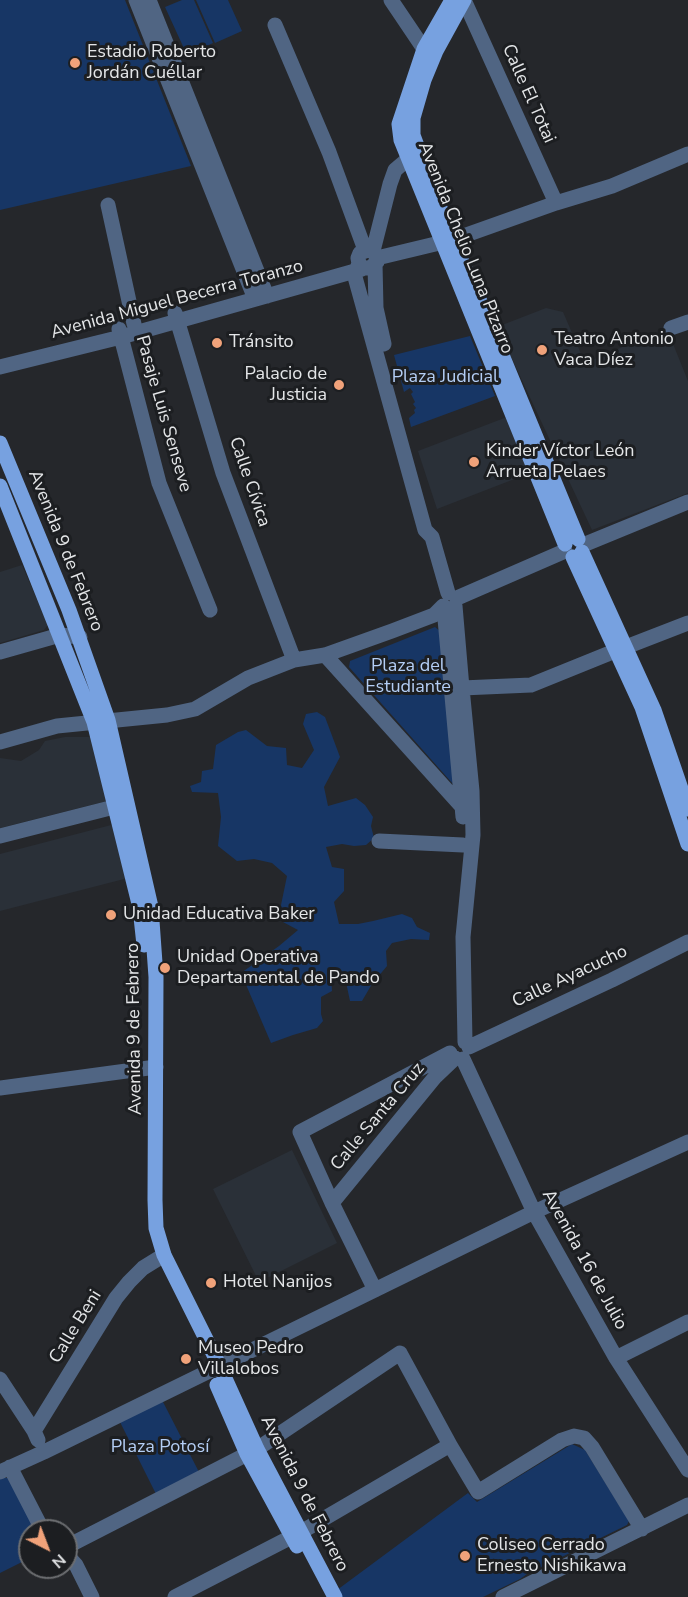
<!DOCTYPE html>
<html>
<head>
<meta charset="utf-8">
<style>
  body { margin:0 }
  #map { position:relative; width:688px; height:1597px; overflow:hidden; background:#25272b; font-family:"Nunito Sans",sans-serif }
  canvas { display:block }
  .north { position:absolute; left:18px; top:1519px; width:60px; height:60px; box-sizing:border-box; background:#1c1e21; border:2px solid #6c6e71; border-radius:50%; rotate:138deg; font-size:16px; font-weight:700; line-height:24px; text-align:center; color:#e4e6e8 }
  .north::after { content:''; display:block; margin:auto; width:21px; height:27px; background:#f0a27a; clip-path:polygon(50% 0,100% 100%,50% 72%,0 100%) }
</style>
</head>
<body>
<div id="map">
<canvas width="688" height="1597"></canvas>
<div class="north">N</div>
</div>
<script>
const g = document.querySelector('canvas').getContext('2d');
g.lineJoin = 'round';
function paint(path, color) {
  g.fillStyle = color;
  g.fill(path, 'evenodd');
}
function toPath(rows) {
  const path = new Path2D();
  for (const r of rows) {
    path.moveTo(r[0], r[1]);
    for (let i = 2; i < r.length; i += 2) path.lineTo(r[i], r[i + 1]);
  }
  return path;
}
function stroke(path, color, width, dash) {
  g.strokeStyle = color;
  g.lineWidth = width;
  g.lineCap = dash ? 'butt' : 'round';
  g.setLineDash(dash || []);
  g.stroke(path);
}
function write(font, color, halo, rows, align = 'center') {
  g.font = font + ' "Nunito Sans",sans-serif';
  g.lineWidth = 6;
  g.setLineDash([]);
  g.textBaseline = 'middle';
  g.strokeStyle = halo;
  g.fillStyle = color;
  for (const [text, x, y, turn = 0] of rows) {
    g.save();
    g.translate(x, y);
    g.rotate((+turn || 0) * Math.PI / 180);
    g.textAlign = isNaN(turn) ? turn : align;
    if (halo) g.strokeText(text, 0, 0);
    g.fillText(text, 0, 0);
    g.restore();
  }
}
const built = toPath([
  [546,308,563,312,585,363,660,331,669,334,688,381,688,493,592,530,497,327],
  [507,417,530,473,437,509,418,451],
  [22,565,48,625,44,630,0,643,0,572],
  [65,737,92,737,107,801,0,828,0,758,21,761,39,750,45,741],
  [115,824,128,878,0,911,0,854],
  [292,1150,337,1243,259,1282,213,1189]
]);
const green = toPath([
  [0,0,125,0,191,166,0,210],
  [182,0,194,0,213,43,187,55,165,7],
  [196,0,228,0,242,31,215,43],
  [470,336,495,396,411,427,409,418,415,413,414,410,416,408,413,404,415,402,411,394,413,392,410,388,404,392,394,355],
  [435,627,441,632,453,784,349,667,350,661],
  [317,712,325,717,340,757,324,787,328,806,356,798,365,805,373,817,371,826,374,838,366,845,354,846,342,844,326,847,332,867,344,869,344,891,334,902,339,924,358,924,373,921,402,914,412,918,417,927,430,933,429,940,411,939,392,943,386,951,387,966,372,984,362,1001,350,1001,344,973,331,974,332,991,321,997,321,1014,323,1021,317,1028,293,1035,271,1043,241,973,279,946,298,930,283,922,281,905,287,876,272,863,254,859,237,861,218,846,221,817,218,793,192,792,190,786,201,782,202,771,213,769,216,745,238,732,246,730,267,746,286,748,287,765,302,768,314,750,303,724,306,714],
  [162,1400,200,1474,157,1496,120,1422],
  [572,1444,585,1450,629,1521,627,1525,527,1574,520,1579,483,1597,341,1597,337,1590,468,1493,477,1502],
  [3,1478,8,1478,38,1531,30,1531,30,1558,0,1573,0,1479]
]);
const minor = toPath([
  [136,0,255,299],
  [149,0,267,296],
  [391,0,424,49],
  [464,0,556,203],
  [275,25,329,152,365,250],
  [108,205,134,324],
  [373,251,390,184,395,170,408,159,419,155],
  [377,258,452,240,556,203,612,186,688,154],
  [359,264,364,268,370,268,377,262,376,256,373,251,368,250,360,253,358,258,359,264,355,272,355,277,425,530,432,537,448,593],
  [375,264,376,308,384,344],
  [175,313,223,473,294,660],
  [671,328,688,322],
  [119,329,159,483,210,610],
  [0,367,121,337,362,269],
  [583,545,688,502],
  [457,598,565,551],
  [455,606,462,688,472,791,473,835,463,937,465,1042],
  [446,608,445,619,463,817],
  [626,647,688,623],
  [0,652,60,635,80,637],
  [325,655,464,809],
  [462,688,531,685,615,651],
  [0,742,57,726,167,715,195,709,248,678,294,660,325,655,392,631,434,615,443,606],
  [0,836,114,807],
  [379,841,463,845],
  [469,1047,612,980,688,942],
  [463,1059,534,1212,616,1358,688,1470],
  [0,1088,156,1067],
  [332,1203,435,1077,455,1058],
  [375,1290,332,1203,300,1132,450,1053],
  [616,1358,688,1322],
  [0,1379,34,1431,38,1440],
  [34,1431,116,1298,129,1282,143,1268,164,1255],
  [10,1467,43,1531],
  [0,1472,44,1452,534,1212,688,1142],
  [66,1547,257,1449,400,1353,450,1445,478,1492,562,1440,574,1436,584,1438,592,1447,642,1529],
  [66,1554,76,1565,92,1597],
  [175,1597,301,1532,450,1445],
  [503,1597,688,1505]
]);
const major = toPath([
  [452,0,424,49,399,124,401,140,565,544],
  [464,0,436,51,424,80,413,118,413,135,452,240,479,299,578,539],
  [0,443,69,610,108,720,151,907,156,977,155,1200,156,1228,164,1255,219,1365,257,1449,335,1597],
  [0,486,94,722,140,908,144,945],
  [582,552,654,710,688,809],
  [573,557,642,707,688,844],
  [217,1385,247,1454,297,1546]
]);
const markers = [
  [75,63,6,"#f0a27a"],
  [217,343,6,"#f0a27a"],
  [542,350,6,"#f0a27a"],
  [339,385,6,"#f0a27a"],
  [474,462,6,"#f0a27a"],
  [111,915,6,"#f0a27a"],
  [165,968,6,"#f0a27a"],
  [211,1283,6,"#f0a27a"],
  [186,1359,6,"#f0a27a"],
  [465,1556,6,"#f0a27a"]
];
const poiNames = [
  ["Estadio Roberto",87,53],
  ["Jordán Cuéllar",87,74],
  ["Teatro Antonio",554,340],
  ["Vaca Díez",554,361],
  ["Tránsito",229,343],
  ["Palacio de",327,375,"right"],
  ["Justicia",327,396,"right"],
  ["Kinder Víctor León",486,452],
  ["Arrueta Pelaes",486,473],
  ["Unidad Educativa Baker",123,915],
  ["Unidad Operativa",177,958],
  ["Departamental de Pando",177,979],
  ["Hotel Nanijos",223,1283],
  ["Museo Pedro",198,1349],
  ["Villalobos",198,1370],
  ["Coliseo Cerrado",477,1546],
  ["Ernesto Nishikawa",477,1567]
];
const streetNames = [
  ["Calle El Totai",528,94,66],
  ["Avenida Chelio Luna Pizarro",465,248,68],
  ["Avenida Miguel Becerra Toranzo",177,300,-15],
  ["Pasaje Luis Senseve",163,414,74],
  ["Calle Cívica",249,482,71],
  ["Avenida 9 de Febrero",65,551,68],
  ["Calle Ayacucho",570,977,-25],
  ["Avenida 9 de Febrero",135,1029,-91],
  ["Calle Santa Cruz",378,1117,-50],
  ["Avenida 16 de Julio",584,1260,61],
  ["Calle Beni",76,1327,-58],
  ["Avenida 9 de Febrero",304,1494,63]
];
const parkNames = [
  ["Plaza Judicial",445,378],
  ["Plaza del",408,667],
  ["Estudiante",408,688],
  ["Plaza Potosí",160,1448]
];
paint(built, '#2a3038');
paint(green, '#173665');
stroke(minor, '#506583', 15);
stroke(major, '#77a1e0', 15);
for (const [x, y, r, color] of markers) {
  const dot = new Path2D();
  dot.arc(x, y, r, 0, 2 * Math.PI);
  g.fillStyle = color;
  g.fill(dot);
  stroke(dot, '#1c1e21', 2);
}
write('18px', '#e4e6e8', '#1c1e21', poiNames, 'left');
write('18px', '#e4e6e8', '#1c1e21', streetNames);
write('18px', '#b4cef5', '#1c1e21', parkNames);
</script>
</body>
</html>
